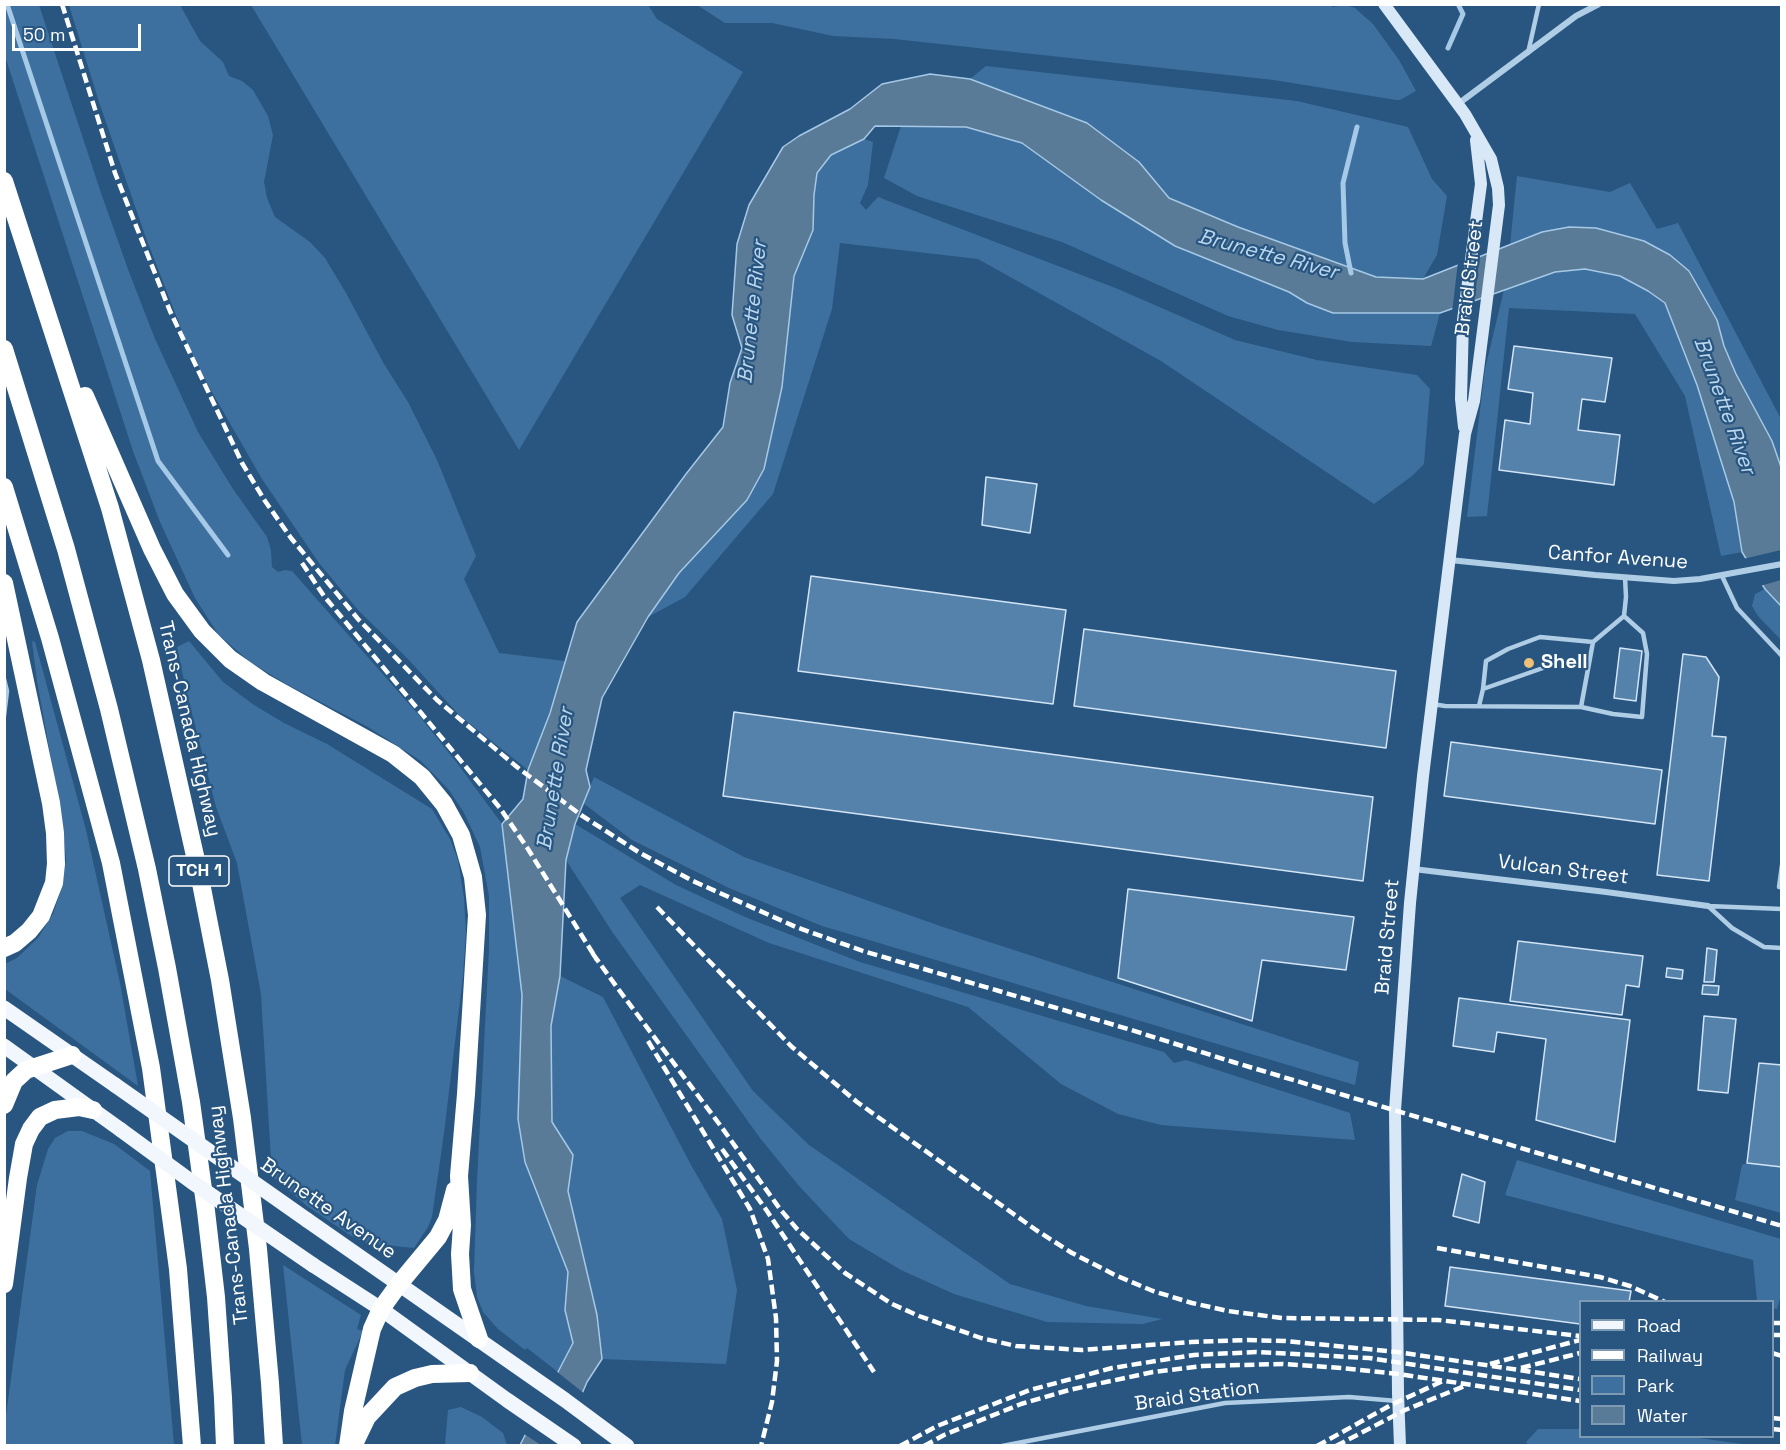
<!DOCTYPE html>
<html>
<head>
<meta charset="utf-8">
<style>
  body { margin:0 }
  #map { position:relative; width:1786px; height:1450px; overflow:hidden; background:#285681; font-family:"Space Grotesk",sans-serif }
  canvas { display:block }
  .frame { position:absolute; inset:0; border:6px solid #fff; pointer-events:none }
  .legend { position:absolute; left:1579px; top:1300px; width:195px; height:138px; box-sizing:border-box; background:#285681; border:2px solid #7e9ab3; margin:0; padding:8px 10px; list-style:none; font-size:18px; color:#fff }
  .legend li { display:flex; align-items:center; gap:12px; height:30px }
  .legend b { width:30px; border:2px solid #7e9ab3 }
  .scale { position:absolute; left:12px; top:24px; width:129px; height:27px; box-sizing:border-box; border:3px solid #fff; border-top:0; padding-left:8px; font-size:18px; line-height:21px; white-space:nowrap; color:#fff; -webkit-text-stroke:4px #285681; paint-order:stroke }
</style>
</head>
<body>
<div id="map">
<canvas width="1786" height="1450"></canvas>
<div class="frame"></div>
<ul class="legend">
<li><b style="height:8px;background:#f1f7fd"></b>Road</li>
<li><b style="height:8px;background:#fff"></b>Railway</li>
<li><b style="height:16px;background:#3d709e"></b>Park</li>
<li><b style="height:16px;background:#5a7b98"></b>Water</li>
</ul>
<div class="scale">50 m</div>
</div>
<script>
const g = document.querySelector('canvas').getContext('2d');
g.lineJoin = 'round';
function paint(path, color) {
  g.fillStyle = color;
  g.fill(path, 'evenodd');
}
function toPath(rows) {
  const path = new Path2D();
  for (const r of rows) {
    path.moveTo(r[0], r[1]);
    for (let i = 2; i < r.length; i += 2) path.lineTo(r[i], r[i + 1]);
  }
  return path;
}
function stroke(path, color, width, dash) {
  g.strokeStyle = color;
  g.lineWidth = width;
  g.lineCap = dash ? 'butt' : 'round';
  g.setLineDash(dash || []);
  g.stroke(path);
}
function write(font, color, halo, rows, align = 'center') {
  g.font = font + ' "Space Grotesk",sans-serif';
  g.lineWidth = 4.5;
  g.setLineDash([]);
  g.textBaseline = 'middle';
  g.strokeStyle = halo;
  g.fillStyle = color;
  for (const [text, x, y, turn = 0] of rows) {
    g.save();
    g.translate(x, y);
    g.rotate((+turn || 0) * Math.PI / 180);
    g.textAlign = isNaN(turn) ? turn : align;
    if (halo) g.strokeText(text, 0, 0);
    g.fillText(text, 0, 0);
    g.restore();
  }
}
const green = toPath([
  [4,5,39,5,101,193,129,272,155,339,198,432,233,489,267,537,271,550,272,567,278,572,285,570,292,571,417,713,457,763,502,824,522,995,518,1119,525,1162,568,1272,565,1309,573,1343,558,1372,527,1348,525,1350,498,1329,483,1312,477,1297,474,1272,477,1180,489,949,489,896,480,847,463,811,449,790,421,761,368,727,288,685,250,662,218,634,195,598,160,522,133,451,5,56],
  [69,5,180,5,200,41,223,62,229,76,242,81,253,90,268,116,273,135,264,182,267,198,275,217,310,242,325,258,346,293,384,364,408,402,437,460,476,556,464,579,499,653,565,661,549,713,528,770,460,716,407,658,359,611,319,563,262,479,208,385,186,341,146,238,99,102],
  [251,5,648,5,657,19,743,72,519,450],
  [1331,5,1332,7,1346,5,1355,8,1373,24,1399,60,1416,91,1400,100,1396,100,1274,80,894,39,833,36,772,23,725,23,697,5],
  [986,66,1297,101,1408,127,1432,179,1447,196,1437,255,1423,279,1376,277,1238,227,1169,198,1139,162,1087,123,970,79],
  [901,126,966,127,1022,143,1101,200,1175,246,1289,292,1307,303,1334,313,1440,313,1431,346,1352,342,1278,330,1228,316,1062,242,917,196,884,178],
  [864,139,873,142,868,185,860,203,866,210,878,197,1118,289,1235,340,1317,360,1417,375,1430,389,1424,464,1412,476,1374,504,1161,361,978,259,840,243,832,309,773,494,685,597,648,617,679,573,782,387,794,276,813,230,814,195,817,173,831,155],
  [1517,176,1610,192,1630,183,1657,229,1678,223,1781,419,1781,467,1772,441,1736,374,1724,346,1717,320,1689,271,1569,227,1542,232,1510,245],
  [1585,269,1620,276,1648,291,1665,303,1697,385,1734,502,1742,552,1721,556,1685,396,1635,314,1509,308,1487,516,1467,517,1485,369,1504,290,1555,272],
  [1765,589,1781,606,1781,640,1758,616,1752,606,1755,594],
  [32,641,35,642,86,830,120,983,138,1086,5,989,5,964,17,958,38,938,53,914,62,887,66,860,63,826,37,681],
  [189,641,223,682,254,705,284,723,327,744,432,809,450,839,458,860,464,898,466,932,463,976,444,1133,432,1217,428,1227,414,1248,366,1243,350,1235,307,1206,272,1176,261,994,237,863,216,807,186,690,177,647],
  [594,777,744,857,943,927,1359,1062,1355,1085,822,926,729,888,632,840,583,803],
  [575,824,676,885,745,917,860,962,1164,1052,1174,1063,1186,1060,1350,1113,1355,1140,1161,1125,1118,1114,1061,1084,968,1007,769,943,640,885,620,898,753,1091,809,1145,1010,1284,1086,1306,1162,1319,1143,1324,1047,1322,954,1294,901,1270,849,1239,799,1186,760,1138,613,933,566,860],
  [560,976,603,997,691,1165,722,1219,737,1290,726,1364,602,1359,597,1315,567,1191,573,1155,552,1122,551,1026],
  [68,1131,82,1131,114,1144,150,1171,174,1445,5,1445,5,1423,37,1185,48,1149,55,1138],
  [1517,1160,1781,1239,1781,1295,1777,1309,1773,1308,1772,1302,1757,1301,1753,1260,1505,1195],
  [1747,1163,1781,1167,1781,1213,1735,1200,1742,1165],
  [283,1265,361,1315,357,1329,363,1331,345,1370,335,1445,302,1445],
  [461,1407,482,1417,503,1433,507,1445,445,1445,448,1410],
  [1538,1429,1580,1429,1580,1436,1685,1436,1749,1445,1528,1445,1526,1442]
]);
const water = toPath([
  [930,74,970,79,1087,123,1139,162,1169,198,1238,227,1376,277,1423,279,1542,232,1569,227,1596,228,1644,241,1670,255,1689,271,1717,320,1724,346,1736,374,1772,441,1781,467,1781,606,1765,589,1742,552,1734,502,1697,385,1665,303,1648,291,1620,276,1585,269,1555,272,1440,313,1333,313,1307,303,1289,292,1175,246,1101,200,1022,143,966,127,875,126,864,139,831,155,817,173,814,195,813,230,794,276,782,387,764,469,747,500,679,573,648,617,602,698,586,770,590,787,575,824,566,860,560,976,551,1026,552,1122,573,1155,568,1191,597,1315,602,1359,587,1382,560,1445,520,1445,573,1343,565,1310,568,1272,525,1162,518,1119,522,995,502,824,523,799,528,770,550,713,577,622,686,474,723,427,730,383,742,348,732,315,737,244,749,205,783,147,799,136,850,109,882,84,930,74]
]);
const pier = toPath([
  [1480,253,1474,304,1452,312,1458,262],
  [1781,550,1781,580,1760,586,1743,559],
  [556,1371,585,1394,563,1446,541,1445,524,1434]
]);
const stream = toPath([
  [7,4,158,461,228,555],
  [1448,48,1463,14,1458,4],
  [1351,273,1345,243,1343,183,1357,127]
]);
const building = toPath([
  [1514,346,1612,358,1605,402,1582,399,1578,430,1620,435,1614,485,1499,470,1505,420,1530,424,1533,393,1508,389,1514,346],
  [986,477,1037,484,1030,533,982,525,986,477],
  [811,576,1066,610,1053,704,798,671,811,576],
  [1084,629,1396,671,1386,748,1074,706,1084,629],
  [1620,648,1642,651,1636,701,1614,698,1620,648],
  [1683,654,1706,657,1719,677,1712,736,1726,737,1709,881,1657,875,1683,654],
  [734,712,1373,797,1363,881,723,796,734,712],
  [1451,742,1662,770,1655,824,1444,796,1451,742],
  [1128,889,1354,917,1346,970,1262,960,1252,1021,1118,978,1128,889],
  [1518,941,1643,956,1639,987,1626,985,1622,1015,1510,1001,1518,941],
  [1707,948,1717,950,1714,982,1704,982,1707,948],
  [1667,968,1683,970,1682,979,1666,977,1667,968],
  [1703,985,1719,986,1718,995,1702,994,1703,985],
  [1459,998,1630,1020,1615,1142,1536,1120,1546,1039,1497,1032,1494,1052,1453,1046,1459,998],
  [1704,1016,1736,1019,1728,1093,1698,1090,1704,1016],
  [1759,1063,1782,1065,1782,1167,1747,1163,1759,1063],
  [1462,1174,1485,1182,1479,1223,1453,1216,1462,1174],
  [1450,1267,1631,1291,1629,1302,1580,1302,1580,1324,1445,1306,1450,1267]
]);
const lane = toPath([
  [1528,53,1539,4],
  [1722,576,1737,608,1782,656],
  [4,679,7,691,4,716],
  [1483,689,1486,661,1508,649,1540,637,1593,642],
  [1432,704,1445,706,1581,707,1593,642,1624,616,1626,597,1625,577],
  [1479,706,1483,689,1560,662,1588,664],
  [1581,707,1613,714,1642,717,1647,654,1643,633,1624,616],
  [1782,865,1779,887,1782,887],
  [1708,906,1732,928,1764,947,1782,948],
  [1708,906,1782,909],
  [1002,1446,1225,1403,1349,1397,1397,1401]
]);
const street = toPath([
  [1458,104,1576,16,1599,4],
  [1450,560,1595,575,1674,581,1700,579,1782,564],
  [1413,869,1606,892,1708,906]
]);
const secondary = toPath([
  [1384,4,1465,114,1491,159,1498,188,1499,205,1474,401,1465,434,1423,776,1410,903,1395,1110,1398,1393,1400,1446],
  [1464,427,1461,399,1463,320,1481,184,1476,140]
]);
const primary = toPath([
  [4,1008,115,1085],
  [4,1046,121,1130],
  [307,1220,565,1400,627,1446],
  [313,1265,381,1309,507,1400,574,1446]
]);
const highway = toPath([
  [4,181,110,508,151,660,200,878,220,980,242,1118,258,1249,270,1383,274,1446],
  [4,349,66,549,109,709,147,869,167,968,191,1102,206,1211,216,1297,223,1398,225,1446],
  [85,396,152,549,175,594,202,631,230,659,263,682,393,754,422,777,444,804,461,835,473,877,477,915,466,1094,459,1176,462,1225,460,1254,462,1289,479,1339],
  [4,487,50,638,111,863,151,1068,178,1269,192,1446],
  [4,583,51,803,55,833,56,864,54,883,41,916,29,931,15,943,4,948],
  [4,1105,14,1081,26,1070,72,1055],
  [4,1284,18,1178,24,1144,31,1129,40,1117,55,1110,79,1107,93,1110],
  [354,1444,367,1417,395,1387,415,1378,432,1374,470,1373],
  [348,1446,353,1411,372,1329,381,1309,399,1284,438,1237,447,1220,455,1190]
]);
const rail = toPath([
  [62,4,115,173,170,311,242,463,265,501,291,538,358,619,437,700,517,767,581,815,640,853,693,881,796,927,863,951,1128,1029,1233,1062,1782,1226],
  [302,563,324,596,500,808,528,849,597,960],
  [657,907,792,1047,857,1102,1036,1230,1072,1253,1115,1275,1153,1291,1192,1303,1228,1311,1282,1318,1438,1320,1580,1336],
  [593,954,616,986,720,1125,780,1209,797,1229,845,1273,892,1304,919,1316,981,1338,1016,1346,1082,1350,1191,1342,1247,1340,1285,1341,1397,1352,1580,1379],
  [648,1041,750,1209,768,1259,776,1318,777,1361,772,1402,761,1446],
  [722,1149,767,1211,874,1372],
  [1437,1248,1600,1277,1630,1286,1665,1302],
  [1772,1323,1782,1323],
  [1772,1335,1782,1335],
  [1772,1353,1782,1356],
  [1490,1364,1580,1340],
  [1521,1368,1580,1353],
  [1772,1418,1782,1419],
  [1772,1429,1782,1430],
  [900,1446,937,1426,1030,1390,1112,1368,1194,1355,1256,1352,1369,1358,1580,1390],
  [924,1446,944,1435,1021,1404,1069,1390,1153,1372,1203,1366,1283,1364,1342,1368,1398,1374,1580,1401],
  [1317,1446,1391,1405,1443,1381],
  [1336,1446,1405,1410,1467,1385]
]);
const primaryBridge = toPath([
  [115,1085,307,1220],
  [121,1130,192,1182,313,1265]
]);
const markers = [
  [1529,663,6,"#edc177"]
];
const shields = [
  [199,871,60]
];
const shieldNames = [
  ["TCH 1",199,871]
];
const streetNames = [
  ["Braid Street",1470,278,-83],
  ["Canfor Avenue",1618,558,4],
  ["Trans-Canada Highway",189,729,77],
  ["Vulcan Street",1563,870,7],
  ["Braid Street",1388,937,-85],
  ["Brunette Avenue",328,1209,35],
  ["Trans-Canada Highway",229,1215,-97],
  ["Braid Station",1197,1396,-8]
];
const poiNames = [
  ["Shell",1541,663]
];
const waterNames = [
  ["Brunette River",1268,255,15],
  ["Brunette River",753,312,-84],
  ["Brunette River",1724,406,70],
  ["Brunette River",556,779,-81]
];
paint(green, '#3d709e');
paint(water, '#5a7b98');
stroke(water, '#a5c9e6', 1.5);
paint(pier, '#285681');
stroke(stream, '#a5c9e6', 5);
paint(building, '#5582ab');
stroke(building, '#d3e5f5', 1.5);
stroke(lane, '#b0cde6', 4.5);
stroke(street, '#b0cde6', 6);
stroke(secondary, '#d9e8f6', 12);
stroke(primary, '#f1f7fd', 15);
stroke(highway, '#fff', 18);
stroke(rail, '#fff', 4.5, [10, 4.5]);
stroke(primaryBridge, '#f1f7fd', 15);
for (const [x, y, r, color] of markers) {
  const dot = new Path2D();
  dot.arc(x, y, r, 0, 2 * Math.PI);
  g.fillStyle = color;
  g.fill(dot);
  stroke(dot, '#285681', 2);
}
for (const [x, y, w] of shields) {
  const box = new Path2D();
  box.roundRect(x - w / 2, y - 15, w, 30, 4.5);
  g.fillStyle = '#285681';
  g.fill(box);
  stroke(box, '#fff', 1.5);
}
write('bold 18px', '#fff', null, shieldNames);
write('20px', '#fff', '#285681', streetNames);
write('bold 20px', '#fff', '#285681', poiNames, 'left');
write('italic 21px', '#bbd7ed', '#285681', waterNames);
</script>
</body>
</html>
